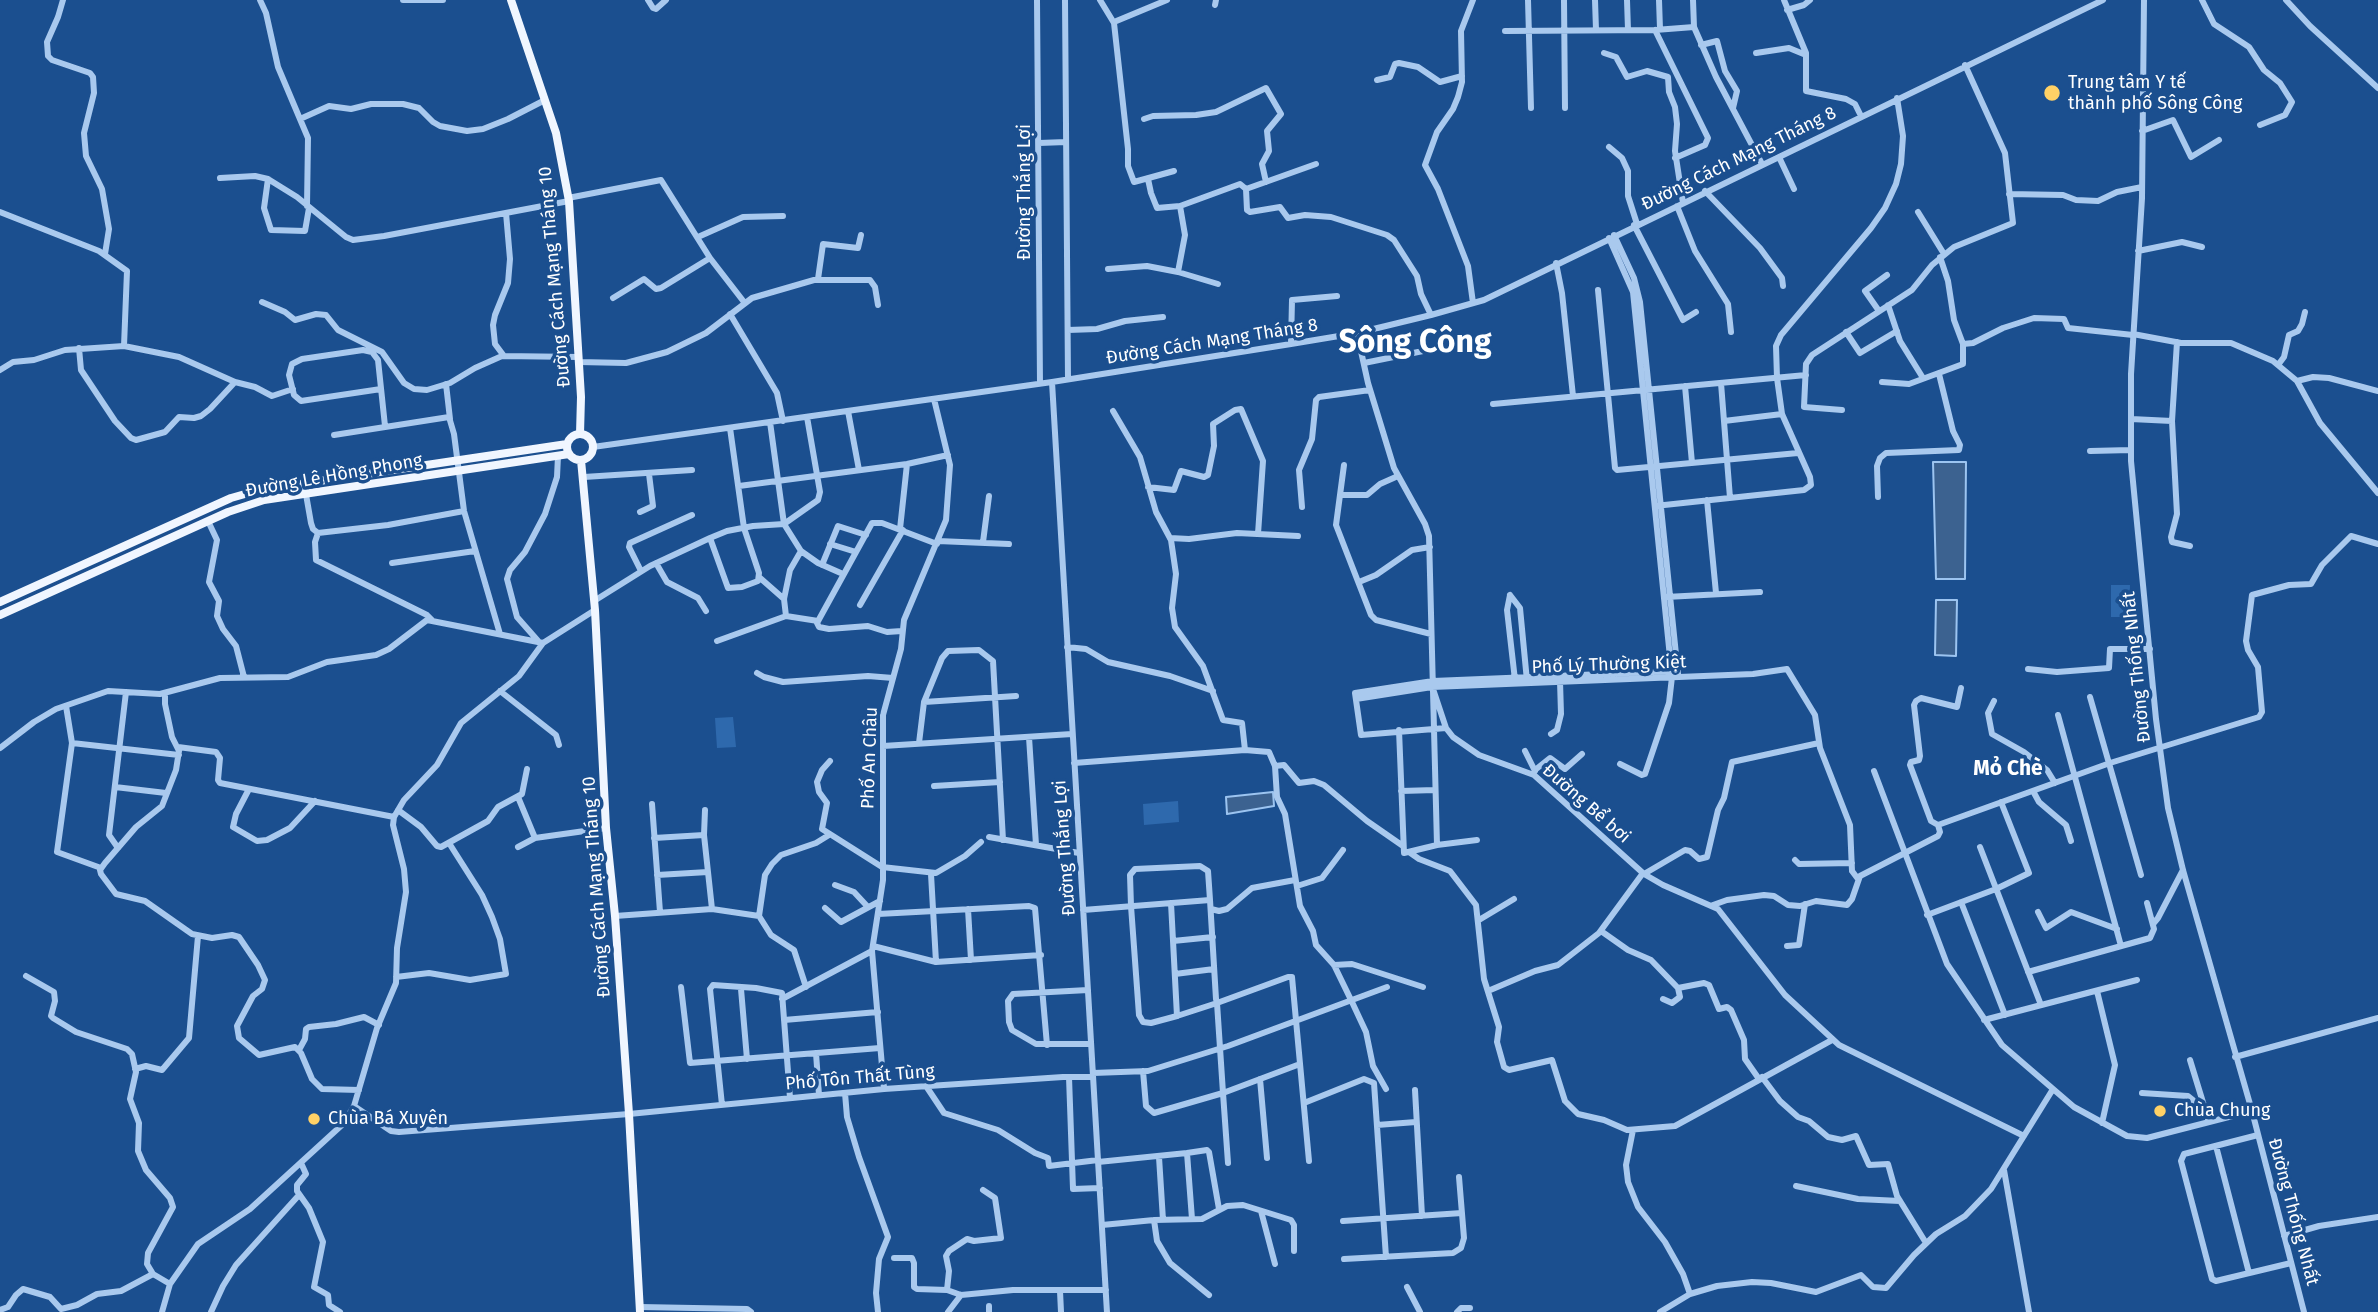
<!DOCTYPE html>
<html>
<head>
<meta charset="utf-8">
<style>
  body { margin:0 }
  canvas { display:block; background:#1b4f8f }
</style>
</head>
<body>
<canvas width="2378" height="1312"></canvas>
<script>
const g = document.querySelector('canvas').getContext('2d');
g.lineJoin = 'round';
function paint(path, color) {
  g.fillStyle = color;
  g.fill(path, 'evenodd');
}
function toPath(rows) {
  const path = new Path2D();
  for (const r of rows) {
    if (r.length === 3) {
      path.moveTo(r[0] + r[2], r[1]);
      path.arc(r[0], r[1], r[2], 0, 2 * Math.PI);
      continue;
    }
    path.moveTo(r[0], r[1]);
    for (let i = 2; i < r.length; i += 2) path.lineTo(r[i], r[i + 1]);
  }
  return path;
}
function stroke(path, color, width, dash) {
  g.strokeStyle = color;
  g.lineWidth = width;
  g.lineCap = dash ? 'butt' : 'round';
  g.setLineDash(dash || []);
  g.stroke(path);
}
function write(font, color, halo, rows, align = 'center') {
  g.font = font + ' "Fira Sans",sans-serif';
  g.lineWidth = 7;
  g.setLineDash([]);
  g.textBaseline = 'middle';
  g.strokeStyle = halo;
  g.fillStyle = color;
  for (const [text, x, y, turn = 0] of rows) {
    g.save();
    g.translate(x, y);
    g.rotate((+turn || 0) * Math.PI / 180);
    g.textAlign = isNaN(turn) ? turn : align;
    if (halo) g.strokeText(text, 0, 0);
    g.fillText(text, 0, 0);
    g.restore();
  }
}
const green = toPath([
  [2111,585,2130,585,2129,617,2111,617],
  [733,717,736,747,717,748,715,718],
  [1178,801,1179,822,1144,825,1143,804]
]);
const water = toPath([
  [1933,462,1966,462,1965,579,1936,579,1933,462],
  [1936,600,1957,600,1956,656,1935,655,1936,600],
  [1273,792,1274,806,1227,814,1226,797,1273,792]
]);
const minor = toPath([
  [63,0,58,17,47,42,48,56,52,60,90,73,93,77,94,93,84,133,86,156,102,189,109,229,105,254],
  [260,0,266,13,278,67,308,138,307,206],
  [403,0,443,0],
  [648,0,653,8,656,9,666,0],
  [1037,0,1040,383],
  [1065,0,1068,379],
  [1100,0,1114,23,1128,149,1128,166,1134,182,1174,171],
  [1528,0,1531,108],
  [1564,0,1565,108],
  [1595,0,1596,30],
  [1627,0,1628,30],
  [1659,0,1660,29],
  [1693,0,1694,27,1716,77,1762,164],
  [1784,0,1806,53,1806,91,1846,99,1855,104,1861,116],
  [2144,0,2142,198,2131,374,2131,461,2156,719,2168,808,2183,870,2252,1111,2304,1312],
  [2202,0,2214,24,2249,47,2264,70,2280,83,2292,102,2285,115,2260,125],
  [2286,0,2310,26,2378,88],
  [1215,5,1216,0],
  [1787,10,1804,5,1810,0],
  [1114,22,1167,0],
  [1655,30,1708,138,1705,145,1675,158],
  [1505,31,1655,30,1694,27],
  [1701,45,1717,41,1725,71,1737,91,1733,108],
  [1604,53,1616,57,1627,77,1647,71,1668,77,1669,92,1675,107,1677,124,1675,151,1683,203],
  [1756,53,1789,48,1806,55],
  [1377,80,1390,77,1395,64,1399,63,1418,67,1440,82,1462,76],
  [300,119,329,106,351,109,371,104,403,104,419,108,433,122,440,126,467,131,483,129,508,119,545,100],
  [1144,119,1153,116,1196,115,1216,112,1266,88,1281,114,1267,131,1269,151,1262,164,1266,182],
  [2142,131,2173,120,2191,157,2219,140],
  [1039,143,1066,142],
  [1609,147,1622,158,1628,171,1628,196,1637,224],
  [1779,157,1794,189],
  [220,178,255,176,268,179,297,197,346,237,353,240,384,236,569,201],
  [268,179,264,208,271,230,305,231,309,208],
  [1148,179,1151,193,1157,208,1180,206,1240,184,1246,189,1247,210,1250,212,1280,207,1288,218,1305,215,1331,217,1387,235,1394,240,1417,276,1421,294,1431,315],
  [1246,189,1316,164],
  [1705,191,1760,248,1782,278,1783,286],
  [2009,194,2063,195,2076,200,2098,201,2117,192,2142,187],
  [568,198,661,180,710,258,744,302],
  [1677,206,1695,251,1728,304,1731,332],
  [0,212,99,251,127,271,124,346],
  [1918,212,1944,254],
  [1634,225,1683,320,1696,312],
  [1614,235,1634,278,1640,302,1678,674],
  [698,237,743,217,783,216],
  [1609,238,1633,292,1672,677,1669,703,1645,774,1642,775,1620,764],
  [2138,251,2182,242,2202,247],
  [1556,263,1562,293,1573,396],
  [1108,269,1147,266,1178,272,1218,284],
  [1178,272,1185,235,1180,206],
  [818,279,823,244,858,248,861,235],
  [1598,290,1615,468,1617,470,1798,453],
  [613,298,644,279,656,289,661,288,710,258],
  [262,302,285,312,295,320,316,314,326,315,338,330,382,352,404,383,414,389,427,390,450,383,475,368,502,356,579,357],
  [1473,303,1468,266,1438,189,1425,165,1437,132,1453,109,1458,97,1462,82,1461,31,1473,0],
  [1888,305,1900,341,1923,378],
  [1879,311,1865,291,1887,275],
  [730,314,777,393,783,421],
  [1068,330,1097,329,1125,321,1163,317],
  [1846,332,1860,353,1897,331],
  [1357,333,1368,383,1394,468,1425,524,1429,536,1437,845],
  [2133,334,2181,343,2231,343,2273,361,2297,381,2320,423,2378,493],
  [2177,342,2172,421,2177,514,2171,537,2172,542,2190,546],
  [1291,344,1292,300,1337,296],
  [1963,344,1973,343,2003,328,2034,318,2064,319,2068,328,2133,335],
  [79,348,81,370,115,421,131,438,136,440,165,432,179,417,194,418,201,416,210,409,235,382],
  [504,356,495,344,493,325,495,315,508,283,510,259,506,213],
  [579,362,626,363,667,352,706,333,752,298,814,280,870,280,875,287,878,305],
  [1364,363,1487,338],
  [2278,365,2284,357,2289,335,2298,331,2302,324,2305,312],
  [0,370,13,362,34,360,65,350,124,346,179,357,235,382,255,387,272,396,293,389],
  [2297,381,2313,377,2329,378,2378,391],
  [1052,382,1107,1312],
  [1882,382,1909,384,1963,364,1963,344,1954,320,1948,281,1940,257],
  [1721,383,1730,498],
  [446,384,450,419],
  [1685,386,1692,463],
  [381,389,301,401,294,395,289,375,292,364,302,359,363,350,372,352,378,360,385,426],
  [1493,404,1806,375],
  [1842,410,1804,407,1806,364,1812,355,1912,290,1932,265,1954,247,2013,223,2005,153,1965,65],
  [848,411,859,470],
  [1113,411,1140,457,1156,512,1171,540,1176,574,1172,608,1175,627,1203,666,1223,720,1242,723,1245,750],
  [2131,419,2172,421],
  [1724,421,1782,414],
  [770,422,784,524,801,551,818,563,843,574],
  [334,435,449,417,454,434,464,511,500,634],
  [593,447,1052,382,1291,344,1357,333,1431,315,1484,300,2103,0],
  [2090,451,2131,450],
  [1344,465,1336,525,1371,615,1376,620,1431,634],
  [584,477,692,470],
  [304,483,311,523,313,529,318,533,388,525,464,511],
  [739,486,907,464,948,455],
  [1148,487,1174,490,1181,471,1204,477,1208,475,1214,446,1213,424,1235,410,1241,409,1263,461,1258,534],
  [1341,495,1367,495,1380,484,1398,476],
  [1878,497,1877,466,1880,458,1886,453,1959,450,1960,445,1953,431,1939,374],
  [1707,500,1716,593],
  [1655,506,1804,490,1811,485,1810,477,1782,414,1777,378,1776,346,1781,335,1871,228,1885,208,1896,184,1901,164,1903,136,1897,98],
  [1302,507,1299,470,1312,439,1316,400,1319,397,1370,390],
  [640,512,653,506,649,474],
  [208,521,217,540,209,582,219,601,217,616,223,629,236,646,244,677],
  [900,529,907,464],
  [318,533,315,542,316,560,427,615,432,620],
  [710,538,728,588,742,587,758,581,759,573,744,528,730,428],
  [1170,538,1189,539,1237,533,1298,536],
  [938,541,1009,544],
  [983,542,989,496],
  [830,544,856,552],
  [392,563,475,551],
  [656,563,667,582,698,598,706,611],
  [822,565,838,526,866,535],
  [641,571,629,547,630,543,692,515],
  [759,577,784,599],
  [1359,582,1376,575,1412,550,1430,547],
  [1510,595,1520,608,1527,681],
  [1510,595,1507,610,1515,680],
  [1666,597,1760,592],
  [594,601,650,566,710,538,727,531,753,526,784,524,818,500,820,492,807,417],
  [860,605,903,530],
  [786,616,784,599,790,570,801,551],
  [902,631,887,632,868,626,829,629,819,627,817,623,872,523,882,523,937,544],
  [717,641,786,616,818,621],
  [539,642,517,617,507,579,510,570,525,552,545,514,557,477,558,456],
  [1067,647,1086,649,1108,662,1170,676,1213,691],
  [2028,669,2057,672,2109,668,2110,649,2150,649],
  [1677,671,1433,681,1355,693,1361,735,1446,728,1453,737,1479,755,1534,775,1644,874,1663,885,1718,909,1785,995,1839,1045,2024,1136],
  [757,673,764,677,783,682,868,676,893,678],
  [1961,688,1957,707,1921,698,1916,701,1914,705,1920,756,1919,760,1911,762,1910,765,1931,821,1938,825,2110,763,2259,717,2262,712,2258,667,2248,650,2246,641,2252,595,2289,585,2311,584,2322,565,2351,536,2378,544],
  [1433,689,1446,728],
  [500,691,556,735,559,745],
  [165,693,165,704,172,737,179,751,176,770,162,806,136,827,105,863,100,870,101,874,116,894,145,901,192,934,212,938,232,935,239,937,258,965,265,980,262,989,253,996,237,1026,239,1038,259,1055,295,1047,301,1053,312,1079,322,1089,359,1090],
  [2090,697,2141,875],
  [1356,699,1432,687,1753,674,1787,669,1815,715,1820,748,1850,825,1852,871,1858,879],
  [1994,701,1988,713,1992,734,2024,752,2047,770,2055,783],
  [924,702,1016,696],
  [66,706,72,743,57,852,101,868],
  [2058,715,2121,946],
  [1399,730,1404,853,1437,845,1477,840],
  [1551,734,1557,730,1561,714,1560,681],
  [1029,737,1036,845],
  [72,743,179,755],
  [919,743,924,702,942,658,948,651,979,650,993,661,1003,840],
  [883,746,1072,734],
  [178,747,216,752,220,758,218,780,220,783,394,817],
  [0,748,34,722,56,709,108,691,160,694,220,678,288,677,327,662,376,655,389,649,427,620,543,643],
  [1525,751,1535,771],
  [830,761,822,770,817,782,819,792,827,803,822,829,882,867,936,873,965,856,981,842],
  [1074,763,1245,750,1269,752,1275,766,1277,797,1285,814,1300,906,1313,931,1316,945,1334,965,1352,1002,1366,1032,1373,1066,1386,1089],
  [1275,766,1284,765,1299,783,1314,781,1324,785,1367,821,1403,846],
  [1535,770,1550,758,1565,769,1582,754],
  [1874,771,1947,964,2002,1045,2074,1107,2127,1136,2147,1138,2252,1111],
  [934,786,1000,782],
  [115,787,166,793],
  [249,789,236,814,233,827,257,841,267,840,290,828,315,801],
  [1401,791,1435,790],
  [2033,791,2039,802,2066,825,2071,841],
  [518,797,535,838,606,828],
  [652,804,660,912],
  [398,810,421,827,437,846,441,847,488,821,498,807,522,794,527,769],
  [705,810,704,835,712,909],
  [989,837,1079,853],
  [654,838,704,835],
  [518,847,535,838],
  [1980,847,2041,1005],
  [118,848,109,835,126,692],
  [1409,852,1419,859,1450,871,1476,905,1484,979,1499,1027,1497,1042,1504,1067,1509,1070,1552,1060,1565,1101,1578,1114,1604,1120,1627,1130,1675,1126,1832,1040],
  [1795,860,1799,864,1852,863],
  [931,874,936,962],
  [1644,874,1685,850,1690,851,1699,859,1707,857,1718,810,1724,798,1732,762,1819,743],
  [657,875,708,872],
  [835,885,854,892,867,906],
  [1297,886,1322,878,1343,850],
  [1961,902,2005,1015],
  [1171,903,1177,1016],
  [1713,905,1727,900,1764,895,1774,896,1788,905,1800,906,1816,901,1847,905,1852,899,1860,876,1938,836,1940,832,1938,825],
  [825,908,841,922,880,901],
  [968,909,971,960],
  [1211,909,1219,911,1227,909,1252,888,1295,880],
  [1083,910,1210,900],
  [2038,912,2046,928,2071,912,2117,929],
  [878,914,1029,906,1035,908,1047,1045],
  [1927,915,1996,889,2029,873,2001,802],
  [615,916,712,909,759,916,771,935,794,950,806,987],
  [759,916,765,875,772,864,781,855,816,843,829,835],
  [1479,920,1514,899],
  [2153,924,2158,918,2183,870],
  [1601,931,1628,950,1651,960,1678,988],
  [1173,941,1213,937],
  [873,946,936,962,1041,955],
  [1787,946,1799,945,1805,904],
  [1334,965,1352,964,1423,987],
  [2028,972,2150,938,2154,929,2147,903],
  [1175,974,1214,969],
  [26,976,54,992,55,1001,51,1016,53,1018,76,1032,127,1049,132,1054,136,1072,130,1099,139,1123,138,1151,146,1170,170,1198,173,1207,148,1253,147,1264,153,1274,170,1284],
  [396,977,429,973,470,980,506,974,500,939,492,917,482,895,449,843],
  [681,987,690,1063,880,1048],
  [741,989,747,1059],
  [1088,990,1013,994,1008,1001,1009,1022,1012,1030,1036,1044,1091,1044],
  [1488,991,1535,971,1558,965,1599,933,1643,873],
  [2097,991,2115,1065,2102,1123],
  [782,999,872,951],
  [1663,999,1672,1003,1680,997,1678,988,1704,983,1709,985,1719,1009,1727,1007,1731,1010,1744,1040,1745,1059,1759,1079],
  [784,1020,878,1012],
  [1984,1020,2137,980],
  [299,1050,305,1039,306,1029,309,1027,336,1024,364,1017,379,1025],
  [816,1053,819,1095],
  [2235,1057,2378,1018],
  [2190,1060,2209,1122],
  [135,1069,146,1066,162,1070,189,1038,198,936],
  [1143,1071,1146,1106,1154,1113,1223,1093,1300,1064],
  [1093,1073,1148,1071,1228,1046,1387,987],
  [1069,1077,1073,1189,1100,1188],
  [1762,1077,1780,1101,1798,1117,1809,1121,1828,1137,1842,1140,1856,1136,1869,1165,1888,1164,1897,1196,1926,1243],
  [1260,1079,1267,1158],
  [926,1086,944,1113,998,1130,1035,1153,1048,1158,1049,1166,1098,1160],
  [884,1089,872,951,883,880,883,715,901,649,904,620,946,520,950,465,934,399],
  [1415,1090,1422,1216],
  [845,1093,847,1117,859,1157,888,1237,879,1259,876,1293,878,1312],
  [2142,1093,2188,1096,2193,1100,2195,1108,2205,1108],
  [1304,1103,1364,1079,1374,1083,1386,1257],
  [722,1105,710,989,713,985,756,988,782,993,790,1098],
  [354,1106,391,1131,399,1132,629,1114,884,1089,1063,1077,1093,1077],
  [1377,1125,1416,1122],
  [1633,1130,1626,1165,1628,1182,1638,1207,1665,1242,1683,1274,1690,1294],
  [2258,1135,2184,1154,2181,1161,2212,1279,2216,1281,2291,1263],
  [2216,1146,2249,1273],
  [1159,1157,1163,1220],
  [1098,1162,1187,1153],
  [301,1163,306,1174,297,1185,297,1191,309,1208,323,1242,314,1287,328,1295,329,1305,340,1312],
  [1228,1163,1223,1093,1217,1003,1216,999,1210,900,1208,871,1200,866,1135,869,1130,875,1131,906,1139,1015,1143,1022,1151,1023,1177,1016,1217,1003,1288,977,1292,977,1309,1161],
  [2004,1170,2029,1312],
  [1796,1186,1858,1199,1900,1201],
  [1261,1211,1275,1264],
  [1192,1219,1187,1153,1207,1150,1209,1152,1219,1209],
  [1154,1220,1157,1241,1170,1263,1209,1295],
  [1343,1221,1462,1213],
  [1102,1225,1154,1220,1202,1219,1227,1206,1243,1205,1291,1220,1294,1225,1294,1251],
  [2284,1236,2319,1226,2378,1217],
  [894,1258,912,1258,914,1263,914,1287,917,1289,947,1290,961,1295,1013,1290,1106,1290],
  [1344,1259,1453,1253,1461,1248,1464,1238,1459,1177],
  [1407,1287,1420,1312],
  [947,1290,949,1271,946,1256,949,1251,967,1239,974,1241,1001,1238,995,1198,983,1190],
  [1060,1291,1061,1312],
  [640,1307,747,1309,751,1312],
  [0,1310,8,1307,16,1295,23,1289,50,1297,61,1309,77,1305,97,1294,121,1291,153,1274],
  [162,1312,170,1284,198,1244,250,1209,343,1124,354,1106,377,1028,396,983,397,948,406,892,404,869,393,825,394,817,404,800,437,765,461,723,519,676,543,643,595,610],
  [211,1312,223,1286,236,1265,299,1195],
  [948,1312,961,1295],
  [989,1312,989,1306],
  [1457,1312,1461,1308,1470,1308],
  [1660,1312,1690,1294,1717,1286,1752,1282,1771,1283,1816,1292,1861,1275,1873,1287,1886,1288,1914,1255,1936,1234,1965,1216,1991,1189,2053,1089]
]);
const major = toPath([
  [511,0,556,133,569,201,581,397,580,434],
  [580,447,13],
  [581,460,595,610,606,828,615,916,629,1114,640,1312],
  [0,602,231,498,259,490,567,444],
  [0,615,228,512,264,500,569,454]
]);
const markers = [
  [2052,93,9,"#ffd166"],
  [2160,1111,7,"#ffd166"],
  [314,1119,7,"#ffd166"]
];
const poiNames = [
  ["Trung tâm Y tế",2068,83],
  ["thành phố Sông Công",2068,104],
  ["Chùa Chung",2174,1111],
  ["Chùa Bá Xuyên",328,1119]
];
const streetNames = [
  ["Đường Cách Mạng Tháng 8",1739,159,-26],
  ["Đường Thắng Lợi",1025,192,-90],
  ["Đường Cách Mạng Tháng 10",555,277,-95],
  ["Đường Cách Mạng Tháng 8",1212,342,-9],
  ["Đường Lê Hồng Phong",334,476,-10],
  ["Phố Lý Thường Kiệt",1609,665,-2],
  ["Đường Thống Nhất",2137,667,-96],
  ["Phố An Châu",870,758,-88],
  ["Đường Bể bơi",1586,804,41],
  ["Đường Thắng Lợi",1065,848,-94],
  ["Đường Cách Mạng Tháng 10",597,887,-94],
  ["Phố Tôn Thất Tùng",860,1078,-5],
  ["Đường Thống Nhất",2293,1212,75]
];
const quarterNames = [
  ["Mỏ Chè",2008,769]
];
const townNames = [
  ["Sông Công",1415,343]
];
paint(green, '#2e69ad');
paint(water, '#3c6290');
stroke(water, '#9cc4f0', 2);
stroke(minor, '#a9c9ee', 6);
stroke(major, '#f0f6ff', 8);
for (const [x, y, r, color] of markers) {
  const dot = new Path2D();
  dot.arc(x, y, r, 0, 2 * Math.PI);
  g.fillStyle = color;
  g.fill(dot);
  stroke(dot, '#1b4f8f', 2.5);
}
write('18px', '#fff', '#1b4f8f', poiNames, 'left');
write('18px', '#fff', '#1b4f8f', streetNames);
write('bold 21px', '#fff', '#1b4f8f', quarterNames);
write('bold 32px', '#fff', '#1b4f8f', townNames);
</script>
</body>
</html>
